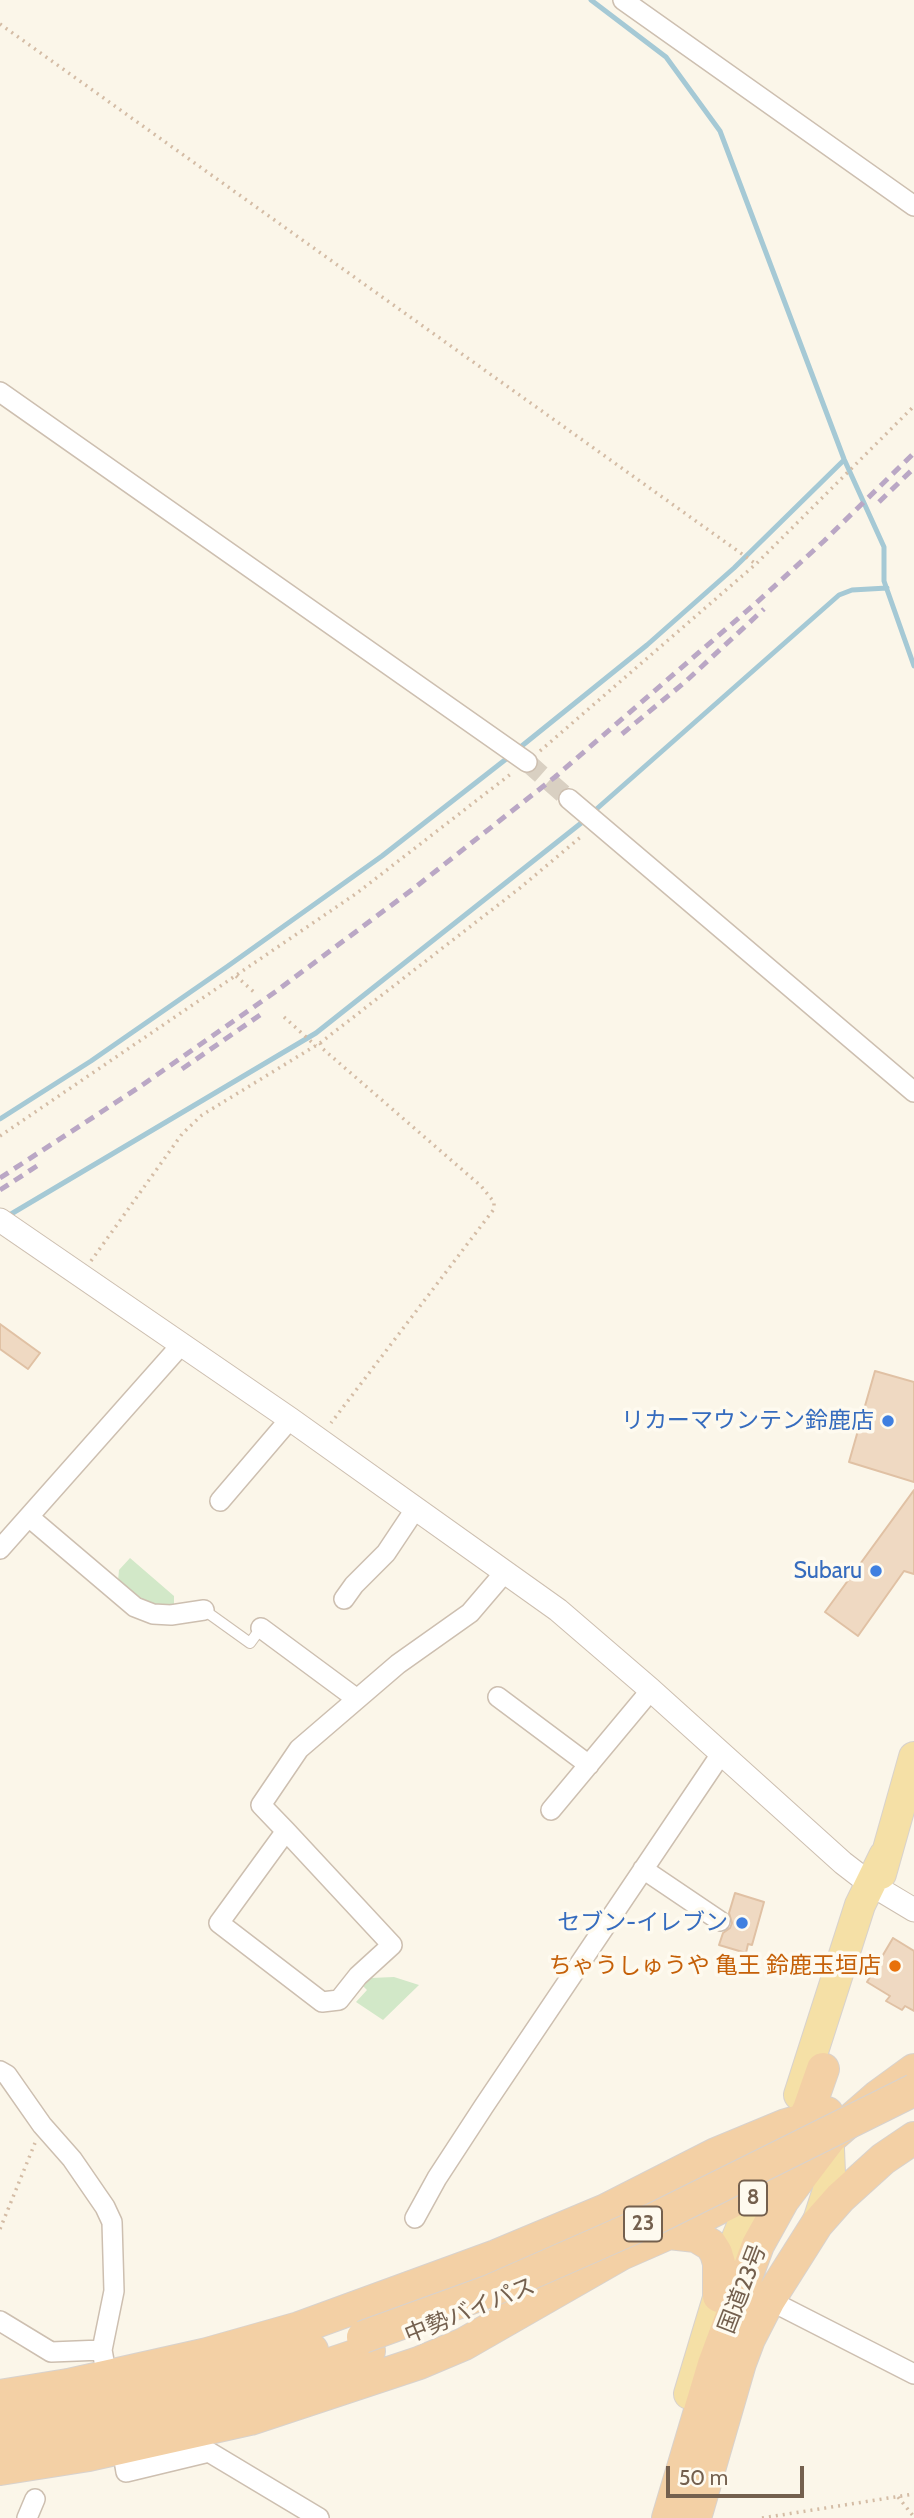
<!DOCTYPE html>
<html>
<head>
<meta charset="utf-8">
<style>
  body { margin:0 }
  #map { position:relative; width:914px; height:2518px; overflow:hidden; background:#fbf6e9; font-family:Cabin,sans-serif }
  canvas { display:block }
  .scale { position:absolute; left:666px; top:2466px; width:138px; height:32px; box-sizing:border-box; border:4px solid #74604e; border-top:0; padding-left:9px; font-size:21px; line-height:24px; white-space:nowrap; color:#74604e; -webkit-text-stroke:5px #fefaef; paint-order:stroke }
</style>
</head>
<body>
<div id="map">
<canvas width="914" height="2518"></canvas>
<div class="scale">50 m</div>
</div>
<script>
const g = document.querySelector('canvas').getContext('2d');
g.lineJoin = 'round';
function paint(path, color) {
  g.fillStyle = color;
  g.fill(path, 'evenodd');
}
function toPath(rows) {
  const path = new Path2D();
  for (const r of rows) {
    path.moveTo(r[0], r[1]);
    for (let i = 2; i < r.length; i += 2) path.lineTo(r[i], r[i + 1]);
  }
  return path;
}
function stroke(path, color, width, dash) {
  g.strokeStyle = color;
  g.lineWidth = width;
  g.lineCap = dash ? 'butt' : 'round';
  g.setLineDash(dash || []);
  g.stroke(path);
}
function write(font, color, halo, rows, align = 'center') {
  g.font = font + ' Cabin,"Noto Sans JP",sans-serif';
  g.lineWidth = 7;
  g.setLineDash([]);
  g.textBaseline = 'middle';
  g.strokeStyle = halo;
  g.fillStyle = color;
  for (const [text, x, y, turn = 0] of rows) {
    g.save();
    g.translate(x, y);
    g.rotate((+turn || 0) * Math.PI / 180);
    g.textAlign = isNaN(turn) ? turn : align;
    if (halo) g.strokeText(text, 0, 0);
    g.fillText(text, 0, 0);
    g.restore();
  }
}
const green = toPath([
  [130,1558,174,1596,174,1606,157,1606,135,1597,118,1581,119,1570],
  [394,1977,419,1985,383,2020,356,2002,367,1990,362,1985,371,1978]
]);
const stream = toPath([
  [591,0,666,57,720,131,844,459,884,547,884,581,914,666],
  [518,749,647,645,734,568,844,460],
  [592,813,839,595,852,590,887,588],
  [0,1119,91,1061,228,966,382,856,510,756],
  [6,1217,316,1033,585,820]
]);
const building = toPath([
  [0,1324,40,1353,28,1369,0,1349,0,1324],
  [875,1371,914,1382,914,1482,849,1462,875,1371],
  [914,1490,914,1574,904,1571,858,1636,825,1612,914,1490],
  [735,1893,764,1902,752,1945,748,1944,746,1953,719,1945,723,1933,730,1928,732,1923,729,1913,735,1893],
  [893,1938,914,1951,914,2011,905,2006,902,2010,886,2001,890,1996,867,1982,893,1938]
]);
const minorTunnel = toPath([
  [527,762,569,799]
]);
const path = toPath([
  [0,24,756,564],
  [540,751,756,564,914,406],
  [236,976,255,993],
  [284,1017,316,1046],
  [320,1043,323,1049,481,1186,494,1202,494,1209,331,1423],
  [0,1136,357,893,512,773],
  [91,1261,182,1134,202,1115,320,1043,520,888,583,835],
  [0,2229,35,2143],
  [898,2497,914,2517],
  [762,2518,914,2494]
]);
const service = toPath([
  [204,1610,250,1643,261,1628]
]);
const minor = toPath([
  [623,0,914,206],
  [0,392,527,762],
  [569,799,914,1092],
  [220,1501,290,1419],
  [29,1517,135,1607,153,1614,171,1615,204,1610],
  [0,1549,181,1345],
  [344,1599,354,1585,386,1553,416,1508],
  [261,1628,357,1699],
  [498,1697,589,1765],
  [551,1810,651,1690],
  [286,1831,219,1923,322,2002,339,2000,358,1976,392,1945,286,1831,261,1805,299,1749,398,1664,470,1613,505,1572],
  [643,1869,720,1921],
  [0,2071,7,2075,42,2125,72,2159,105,2207,112,2222,114,2291,102,2350,106,2372],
  [415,2218,437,2178,484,2106,721,1754],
  [769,2300,914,2374],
  [0,2321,51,2352,102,2350],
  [124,2460,126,2472,209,2452,319,2518],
  [27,2518,35,2499]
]);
const tertiary = toPath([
  [0,1220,290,1419,558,1610,651,1690,843,1863,869,1883,914,1910]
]);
const primary = toPath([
  [881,1874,914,1757],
  [799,2095,860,1905,884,1856],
  [817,2224,828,2190,830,2173,828,2125],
  [689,2394,734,2245,764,2172]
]);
const trunk = toPath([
  [669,2233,735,2200,759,2180,794,2138,809,2109,823,2069],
  [0,2396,68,2385,207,2354,299,2328,496,2256,606,2210,716,2154,786,2125,827,2113],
  [0,2420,121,2400,312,2350],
  [0,2444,59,2436,241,2394,369,2351],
  [0,2469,89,2455,250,2419,419,2363,464,2344,621,2254,669,2233,696,2236,711,2245,716,2253,719,2263,719,2296],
  [668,2518,714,2364,758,2245,783,2200,830,2138,877,2097,914,2070],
  [695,2518,740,2363,749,2339,769,2300,817,2224,840,2198,883,2159,914,2138]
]);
const rail = toPath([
  [879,502,914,468],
  [622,734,685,682,764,609],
  [182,1069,260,1015],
  [0,1178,141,1086,275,992,413,889,555,777,756,603,824,541,914,453],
  [0,1190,40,1164]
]);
const trunkBridge = toPath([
  [363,2337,490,2291,654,2219,914,2090]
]);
const markers = [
  [888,1421,7,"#3f7fe0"],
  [876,1571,7,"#3f7fe0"],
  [742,1923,7,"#3f7fe0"],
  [895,1966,7,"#e8710a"]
];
const shields = [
  [753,2198,28],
  [643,2224,38]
];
const shieldNames = [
  ["8",753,2198],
  ["23",643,2224]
];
const shopNames = [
  ["リカーマウンテン鈴鹿店",874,1421],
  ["Subaru",862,1571],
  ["セブン-イレブン",728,1923]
];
const foodNames = [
  ["ちゃうしゅうや 亀王 鈴鹿玉垣店",881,1966]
];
const streetNames = [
  ["国道23号",743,2289,-69],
  ["中勢バイパス",470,2311,-22]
];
paint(green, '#d2e8c8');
stroke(stream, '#a5c9d5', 5);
paint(building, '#efd9c2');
stroke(building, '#e0c1a4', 2);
stroke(minorTunnel, '#d9d0c2', 19, [19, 10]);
stroke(service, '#cdbfb0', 12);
stroke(minor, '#cdbfb0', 22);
stroke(tertiary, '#cdbfb0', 25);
stroke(primary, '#d8d2cd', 32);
stroke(trunk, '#d8d2cd', 34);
stroke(path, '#d4bca5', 3.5, [2, 5]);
stroke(service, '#fff', 10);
stroke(minor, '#fff', 19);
stroke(tertiary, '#fff', 23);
stroke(primary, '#f5e0a6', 30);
stroke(trunk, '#f3d0a5', 32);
stroke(rail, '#baa7c5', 5, [10, 7]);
stroke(trunkBridge, '#d8d2cd', 34, []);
stroke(trunkBridge, '#f3d0a5', 32);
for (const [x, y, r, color] of markers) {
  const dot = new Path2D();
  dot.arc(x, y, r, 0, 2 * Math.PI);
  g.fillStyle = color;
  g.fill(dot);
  stroke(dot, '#fefaef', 2.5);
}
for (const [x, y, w] of shields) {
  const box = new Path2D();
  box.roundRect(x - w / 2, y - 17.5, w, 35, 5);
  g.fillStyle = '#fefaef';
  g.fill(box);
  stroke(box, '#74604e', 2);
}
write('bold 21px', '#74604e', null, shieldNames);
write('23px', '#366cbe', '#fefaef', shopNames, 'right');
write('23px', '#c56008', '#fefaef', foodNames, 'right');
write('23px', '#74604e', '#fefaef', streetNames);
</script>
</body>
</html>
